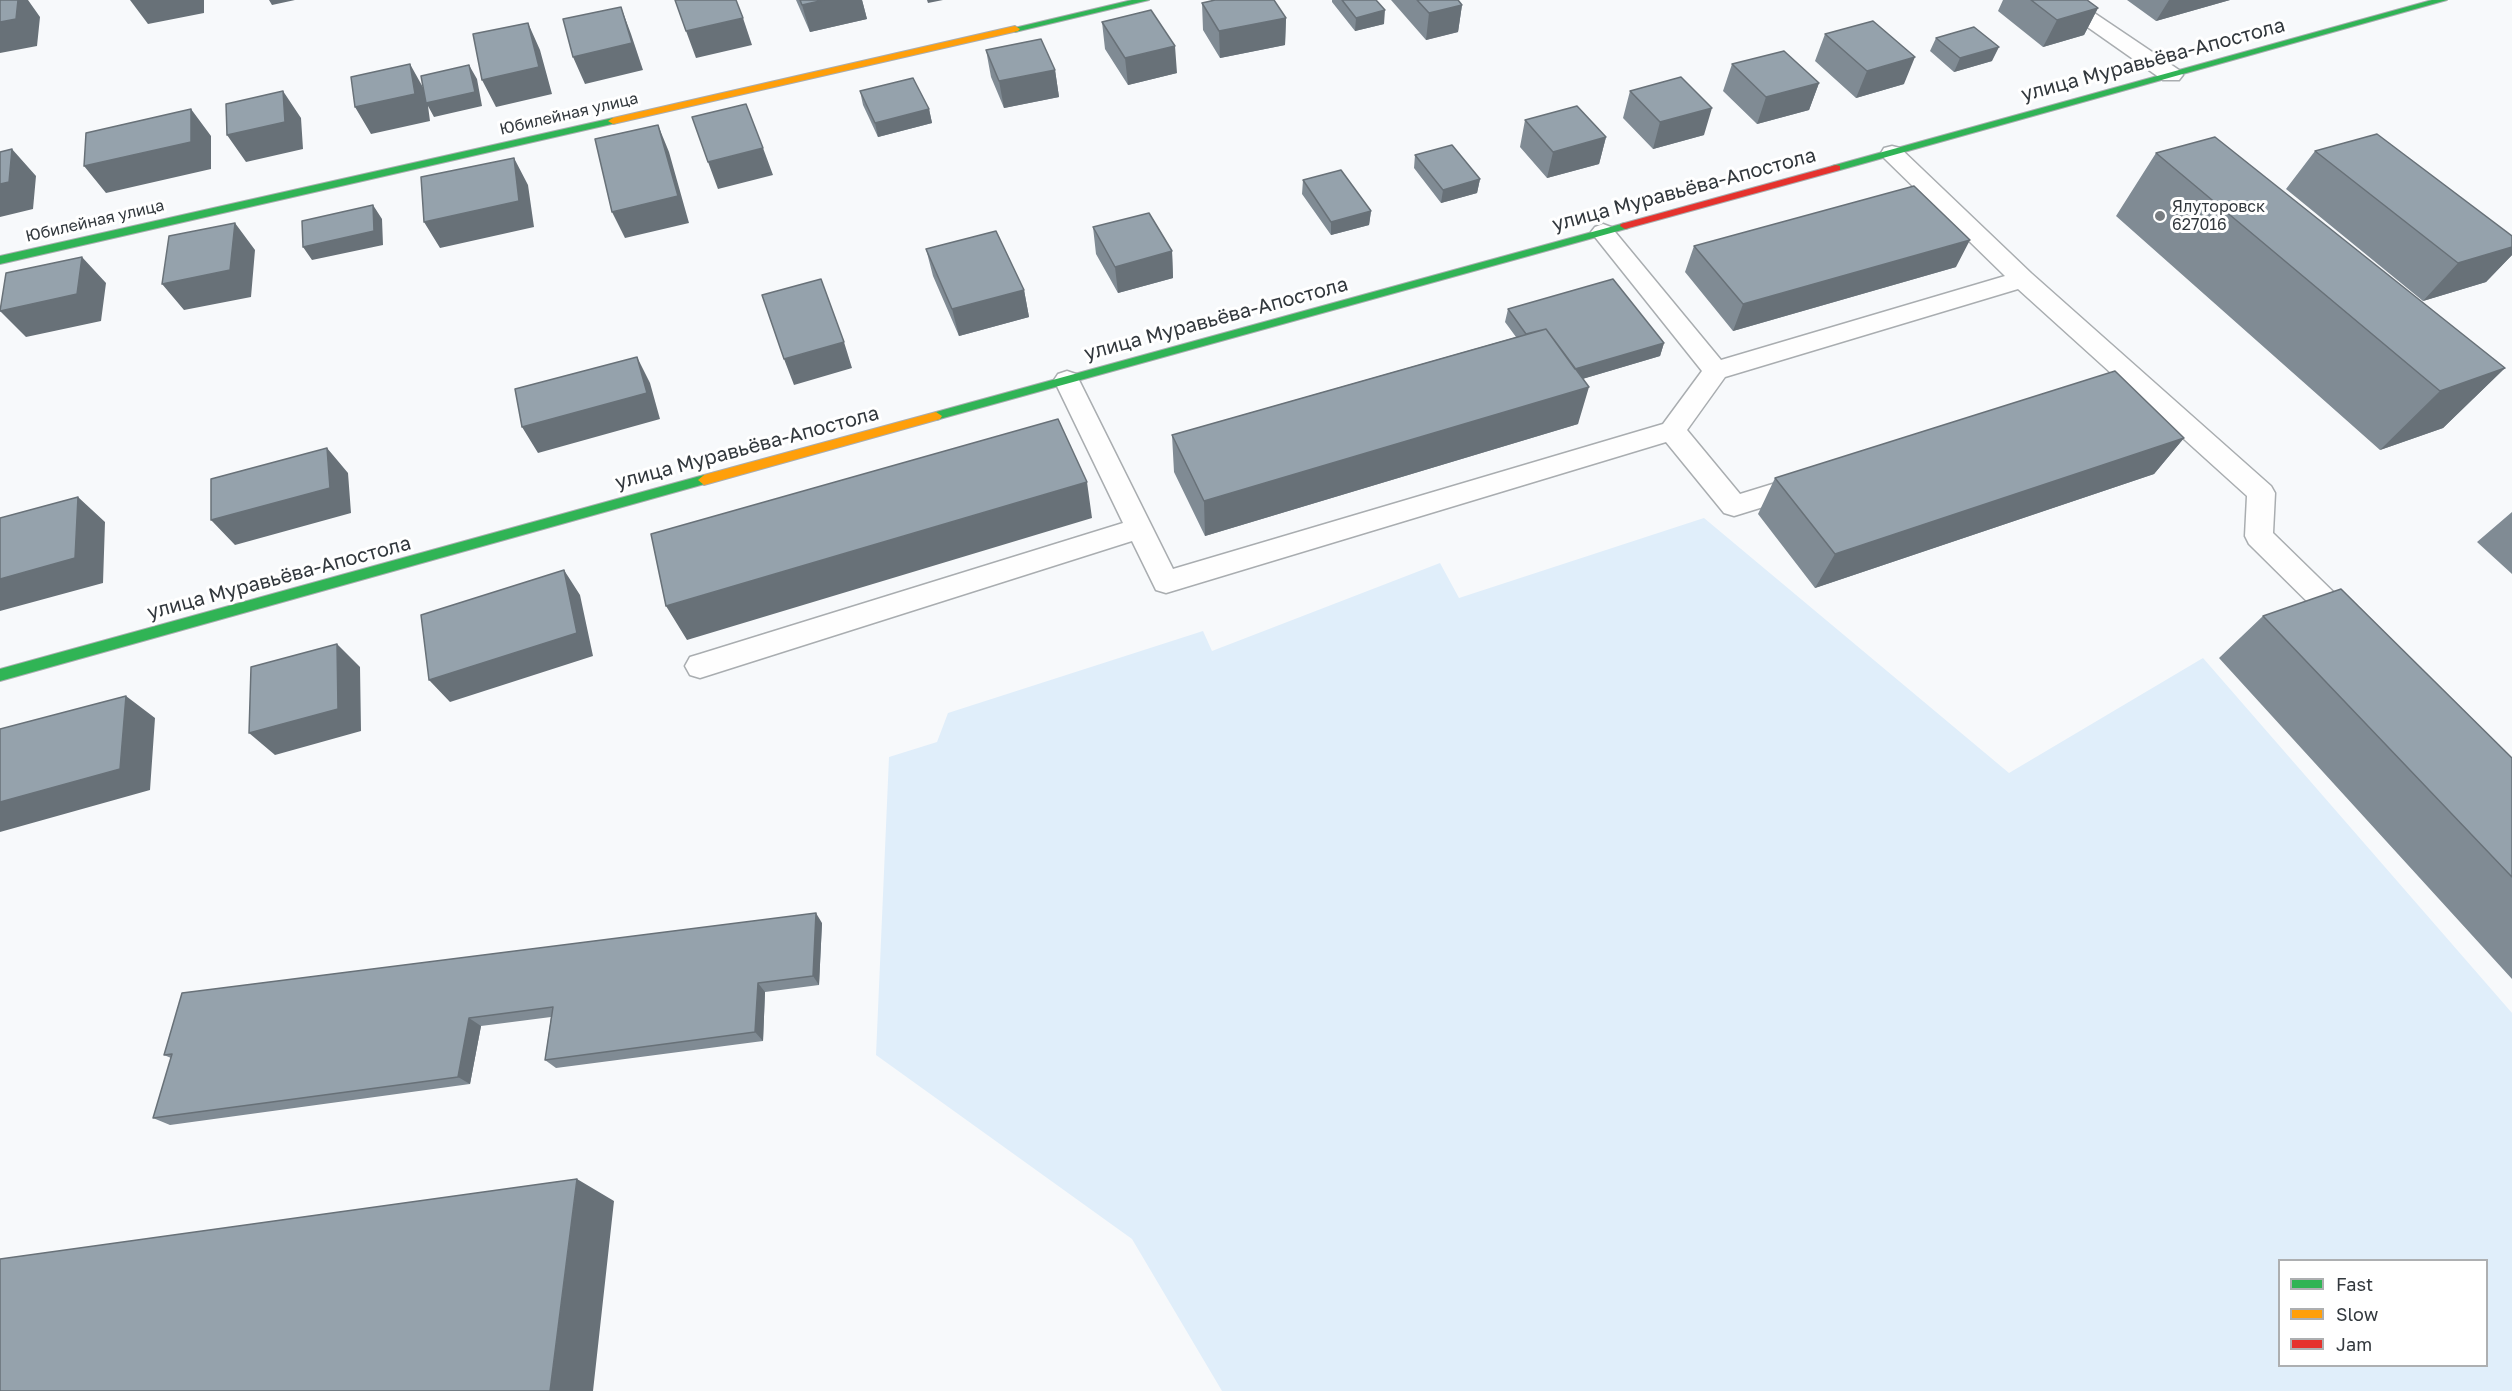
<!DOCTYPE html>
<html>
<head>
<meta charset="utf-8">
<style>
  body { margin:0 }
  #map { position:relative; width:2512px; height:1391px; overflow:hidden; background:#f7f9fb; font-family:"Golos Text",sans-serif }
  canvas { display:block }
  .legend { position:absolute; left:2278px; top:1259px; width:210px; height:108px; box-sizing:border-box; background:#fff; border:2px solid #adafb1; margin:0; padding:8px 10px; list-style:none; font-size:18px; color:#32383d }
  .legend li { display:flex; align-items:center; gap:12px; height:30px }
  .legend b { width:30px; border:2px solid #adafb1 }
</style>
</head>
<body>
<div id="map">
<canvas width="2512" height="1391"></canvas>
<ul class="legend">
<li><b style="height:8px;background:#30b455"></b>Fast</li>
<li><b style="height:8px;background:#ff9f0a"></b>Slow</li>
<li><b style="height:8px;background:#e5322d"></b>Jam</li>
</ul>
</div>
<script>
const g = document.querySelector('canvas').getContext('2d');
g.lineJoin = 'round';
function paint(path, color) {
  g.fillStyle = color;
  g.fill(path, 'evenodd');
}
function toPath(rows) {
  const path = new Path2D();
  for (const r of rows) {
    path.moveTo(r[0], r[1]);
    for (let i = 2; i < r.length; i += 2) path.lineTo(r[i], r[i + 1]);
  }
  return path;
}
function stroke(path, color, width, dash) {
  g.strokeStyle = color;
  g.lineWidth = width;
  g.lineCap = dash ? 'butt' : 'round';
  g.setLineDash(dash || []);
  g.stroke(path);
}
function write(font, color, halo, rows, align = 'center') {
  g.font = font + ' "Golos Text",sans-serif';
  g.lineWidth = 6;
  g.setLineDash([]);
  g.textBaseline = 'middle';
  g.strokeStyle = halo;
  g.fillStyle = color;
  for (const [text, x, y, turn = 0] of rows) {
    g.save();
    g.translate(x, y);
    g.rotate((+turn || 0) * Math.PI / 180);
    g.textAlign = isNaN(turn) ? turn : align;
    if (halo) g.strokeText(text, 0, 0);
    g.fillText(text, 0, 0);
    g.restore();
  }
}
const green = toPath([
  [1704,518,2009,773,2203,658,2512,1013,2512,1391,1222,1391,1132,1239,876,1055,889,757,937,742,948,713,1203,631,1212,651,1440,563,1459,598],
  [2280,1260,2486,1260,2486,1366,2280,1366]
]);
const lane = toPath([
  [1892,146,1900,148,2031,273,2271,486,2275,493,2273,533,2358,616,2362,624,2358,632,2348,636,2338,632,2249,544,2245,536,2247,496,2018,289,1725,377,1687,430,1740,494,1805,474,1815,477,1818,484,1815,491,1734,516,1724,513,1666,442,1166,593,1156,590,1132,541,700,678,690,675,685,666,690,657,700,654,1123,523,1054,380,1058,374,1067,371,1076,374,1173,569,1663,424,1702,371,1595,237,1591,232,1595,227,1603,224,1611,227,1721,360,2005,276,1884,158,1881,153,1884,148,1892,146]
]);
const street = toPath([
  [2049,0,2075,0,2179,70,2183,75,2179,80,2163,80,2049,0]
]);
const fast = toPath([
  [1132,0,1149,0,1015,32,1010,29,1132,0],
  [2432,0,2447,0,1840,170,1832,170,1831,168,1832,166,2432,0],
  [613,118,616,119,616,123,0,264,0,256,613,118],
  [1625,223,1629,224,1629,228,936,420,930,416,936,412,1625,223],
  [704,475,708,477,710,480,708,483,0,681,0,669,704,475]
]);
const slow = toPath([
  [1015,26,1020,29,1018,31,613,124,608,121,613,118,1015,26],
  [936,412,942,416,940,419,704,485,698,480,704,475,936,412]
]);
const jam = toPath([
  [1836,165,1840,166,1840,170,1625,229,1620,226,1621,224,1836,165]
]);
const wall = toPath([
  [796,0,862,0,867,19,810,32],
  [1332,0,1376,0,1384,24,1355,31,1332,2],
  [1391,0,1458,0,1462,5,1458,32,1426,40],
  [2003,0,2087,0,2098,8,2084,35,2043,47,1998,11],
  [2127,0,2230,0,2156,21],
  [1202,3,1286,18,1285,45,1220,58,1203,30],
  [1102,22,1177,73,1128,85,1105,49],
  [1825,34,1904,84,1856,98,1815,61],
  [1936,38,1992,61,1954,72,1930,51],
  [986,50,1055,70,1059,97,1004,108,991,77],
  [1732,64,1819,83,1809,110,1757,124,1723,91],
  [860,91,929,109,932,123,878,137,863,105],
  [1630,91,1704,135,1653,149,1623,118],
  [1525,120,1606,137,1599,164,1547,178,1520,147],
  [2315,151,2512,236,2512,255,2486,282,2423,301,2286,189],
  [2156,153,2505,368,2443,428,2380,450,2116,216],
  [1415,155,1480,179,1477,193,1441,203,1414,168],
  [1303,180,1371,211,1369,225,1331,235,1302,194],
  [1093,227,1172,251,1173,278,1118,293,1096,254],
  [1694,246,1956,267,1733,331,1685,272],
  [926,249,1024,290,1029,317,959,336,933,276],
  [1508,309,1664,343,1660,356,1582,379,1578,424,1205,536,1174,472,1172,435,1516,337,1505,322],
  [2184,438,2154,474,1815,588,1758,514,1775,478],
  [2512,512,2512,574,2477,542],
  [2263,616,2512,758,2512,979,2219,658],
  [822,923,819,985,765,992,763,1041,556,1068,545,1060,551,1017,481,1026,470,1084,170,1125,153,1118,171,1058,164,1055]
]);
const shadedWall = toPath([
  [18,0,28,0,40,17,37,46,0,53,0,22],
  [130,0,204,0,204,13,148,24],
  [269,0,295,0,272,5],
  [824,0,862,0,867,19,810,32,802,5],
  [927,0,943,0,928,3],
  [2169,0,2230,0,2156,21],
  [1462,5,1458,32,1426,40,1429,13],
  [621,7,631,34,643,70,585,84,573,57],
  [2098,8,2084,35,2043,47,2057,20],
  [1385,10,1384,24,1355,31,1356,18],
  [743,18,752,45,696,58,686,31],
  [1286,18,1285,45,1220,58,1219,31],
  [528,23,540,50,552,94,496,107,482,80],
  [1175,46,1177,73,1128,85,1125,58],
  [1999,47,1992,61,1954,72,1960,58],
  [1915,57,1904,84,1856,98,1867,71],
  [410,64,425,91,469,65,477,79,482,106,434,117,428,106,430,121,371,134,355,107],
  [1055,70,1059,97,1004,108,999,81],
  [1819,83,1809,110,1757,124,1766,97],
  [283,91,301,118,303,149,246,162,227,135],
  [1712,108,1704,135,1653,149,1660,122],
  [191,109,211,136,211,169,106,193,84,166],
  [929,109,932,123,878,137,875,123],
  [658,125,669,152,689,223,625,238,612,212],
  [1606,137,1599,164,1547,178,1553,152],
  [763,148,773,175,718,189,708,162],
  [12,149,36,176,33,209,0,217,0,184],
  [514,158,528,185,534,227,440,248,424,222],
  [1480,179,1477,193,1441,203,1443,190],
  [373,205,382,219,383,245,312,260,303,247],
  [1371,211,1369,225,1331,235,1331,222],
  [235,223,255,250,251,297,184,310,162,284],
  [1970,240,1956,267,1733,331,1743,304],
  [2512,247,2512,255,2486,282,2423,301,2458,263],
  [1172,251,1173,278,1118,293,1115,267],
  [82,257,106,283,101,321,26,337,0,311],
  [1024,290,1029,317,959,336,952,309],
  [844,342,852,368,794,385,784,359],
  [1664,343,1660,356,1552,388,1556,374],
  [637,357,650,383,660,419,538,453,522,427],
  [2505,368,2443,428,2380,450,2440,391],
  [1589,387,1578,424,1205,536,1204,501],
  [2184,438,2154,474,1815,588,1835,554],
  [327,448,348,473,351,513,235,545,211,520],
  [1087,482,1092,518,687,640,666,606],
  [78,497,105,522,103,583,0,611,0,579],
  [564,570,580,595,593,656,450,702,429,680],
  [337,644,360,667,361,731,275,755,249,733],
  [126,696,155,718,150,790,0,832,0,802],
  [816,913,822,923,819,985,813,976],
  [758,983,765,992,763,1041,755,1032],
  [469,1018,481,1026,470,1084,458,1077],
  [577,1179,614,1201,593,1391,550,1391]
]);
const building = toPath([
  [0,0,18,0,16,19,0,22,0,0],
  [675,0,736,0,743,18,686,31,675,0],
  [800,0,824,0,802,5,800,0],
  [1215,0,1274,0,1286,18,1219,31,1202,3,1215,0],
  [1342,0,1376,0,1385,10,1356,18,1342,0],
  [1417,0,1458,0,1462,5,1429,13,1417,0],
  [2031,0,2087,0,2098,8,2057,20,2031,0],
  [621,7,632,43,573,57,563,19,621,7],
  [1151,10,1175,46,1125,58,1102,22,1151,10],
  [1873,21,1915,57,1867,71,1825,34,1873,21],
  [528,23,539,67,482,80,473,34,528,23],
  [1974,27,1999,47,1960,58,1936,38,1974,27],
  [1041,39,1055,70,999,81,986,50,1041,39],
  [1784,51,1819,83,1766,97,1732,64,1784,51],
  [410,64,415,94,355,107,351,77,410,64],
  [469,65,475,92,426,103,421,76,469,65],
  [1681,77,1712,108,1660,122,1630,91,1681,77],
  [913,78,929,109,875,123,860,91,913,78],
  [283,91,285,122,227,135,226,104,283,91],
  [746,104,763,148,708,162,692,117,746,104],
  [1577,106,1606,137,1553,152,1525,120,1577,106],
  [191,109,191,142,84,166,86,133,191,109],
  [658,125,678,196,612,212,595,139,658,125],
  [2377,134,2512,236,2512,247,2458,263,2315,151,2377,134],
  [2215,137,2505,368,2440,391,2156,153,2215,137],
  [1452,145,1480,179,1443,190,1415,155,1452,145],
  [12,149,9,182,0,184,0,152,12,149],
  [514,158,519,201,424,222,421,177,514,158],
  [1341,170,1371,211,1331,222,1303,180,1341,170],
  [1914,186,1970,240,1743,304,1694,246,1914,186],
  [373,205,374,231,303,247,302,221,373,205],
  [1149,213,1172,251,1115,267,1093,227,1149,213],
  [235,223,230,270,162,284,169,236,235,223],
  [996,231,1024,290,952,309,926,249,996,231],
  [82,257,77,294,0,311,6,273,82,257],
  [821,279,844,342,784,359,762,295,821,279],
  [1613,279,1664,343,1575,369,1546,329,1526,334,1508,309,1613,279],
  [1546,329,1589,387,1204,501,1172,435,1546,329],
  [637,357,647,393,522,427,515,389,637,357],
  [2115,371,2184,438,1835,554,1775,478,2115,371],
  [1058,419,1087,482,666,606,651,534,1058,419],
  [327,448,330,488,211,520,211,479,327,448],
  [78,497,75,558,0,579,0,518,78,497],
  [564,570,577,633,429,680,421,615,564,570],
  [2341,589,2512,758,2512,877,2263,616,2341,589],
  [337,644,338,709,249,733,251,667,337,644],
  [126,696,120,769,0,802,0,729,126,696],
  [816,913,813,976,758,983,755,1032,545,1060,553,1007,469,1018,458,1077,153,1118,172,1054,164,1055,182,993,816,913],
  [577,1179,550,1391,0,1391,0,1259,577,1179]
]);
const markers = [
  [2160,216,6,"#777c80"]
];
const farStreetnames = [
  ["Юбилейная улица",569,114,-13],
  ["Юбилейная улица",95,221,-13]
];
const farPoinames = [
  ["Ялуторовск",2172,207],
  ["627016",2172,225]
];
const streetNames = [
  ["улица Муравьёва-Апостола",2153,60,-15],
  ["улица Муравьёва-Апостола",1684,190,-15],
  ["улица Муравьёва-Апостола",1216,319,-15],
  ["улица Муравьёва-Апостола",747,448,-15],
  ["улица Муравьёва-Апостола",279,578,-15]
];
paint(green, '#e0eefa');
stroke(lane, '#a9adb0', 3);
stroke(street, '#a9adb0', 3);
stroke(fast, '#a9adb0', 2);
stroke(slow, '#a9adb0', 2);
stroke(jam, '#a9adb0', 2);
paint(lane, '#fefefe');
paint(street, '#fefefe');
paint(fast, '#30b455');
paint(slow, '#ff9f0a');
paint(jam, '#e5322d');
paint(wall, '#808b94');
paint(shadedWall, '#687178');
paint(building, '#95a2ac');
stroke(building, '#687178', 1.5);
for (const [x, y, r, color] of markers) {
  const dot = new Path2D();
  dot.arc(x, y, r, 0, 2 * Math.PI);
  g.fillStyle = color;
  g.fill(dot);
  stroke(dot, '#fff', 2);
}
write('16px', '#32383d', '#fff', farStreetnames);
write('16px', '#32383d', '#fff', farPoinames, 'left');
write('20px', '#32383d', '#fff', streetNames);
</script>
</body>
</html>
